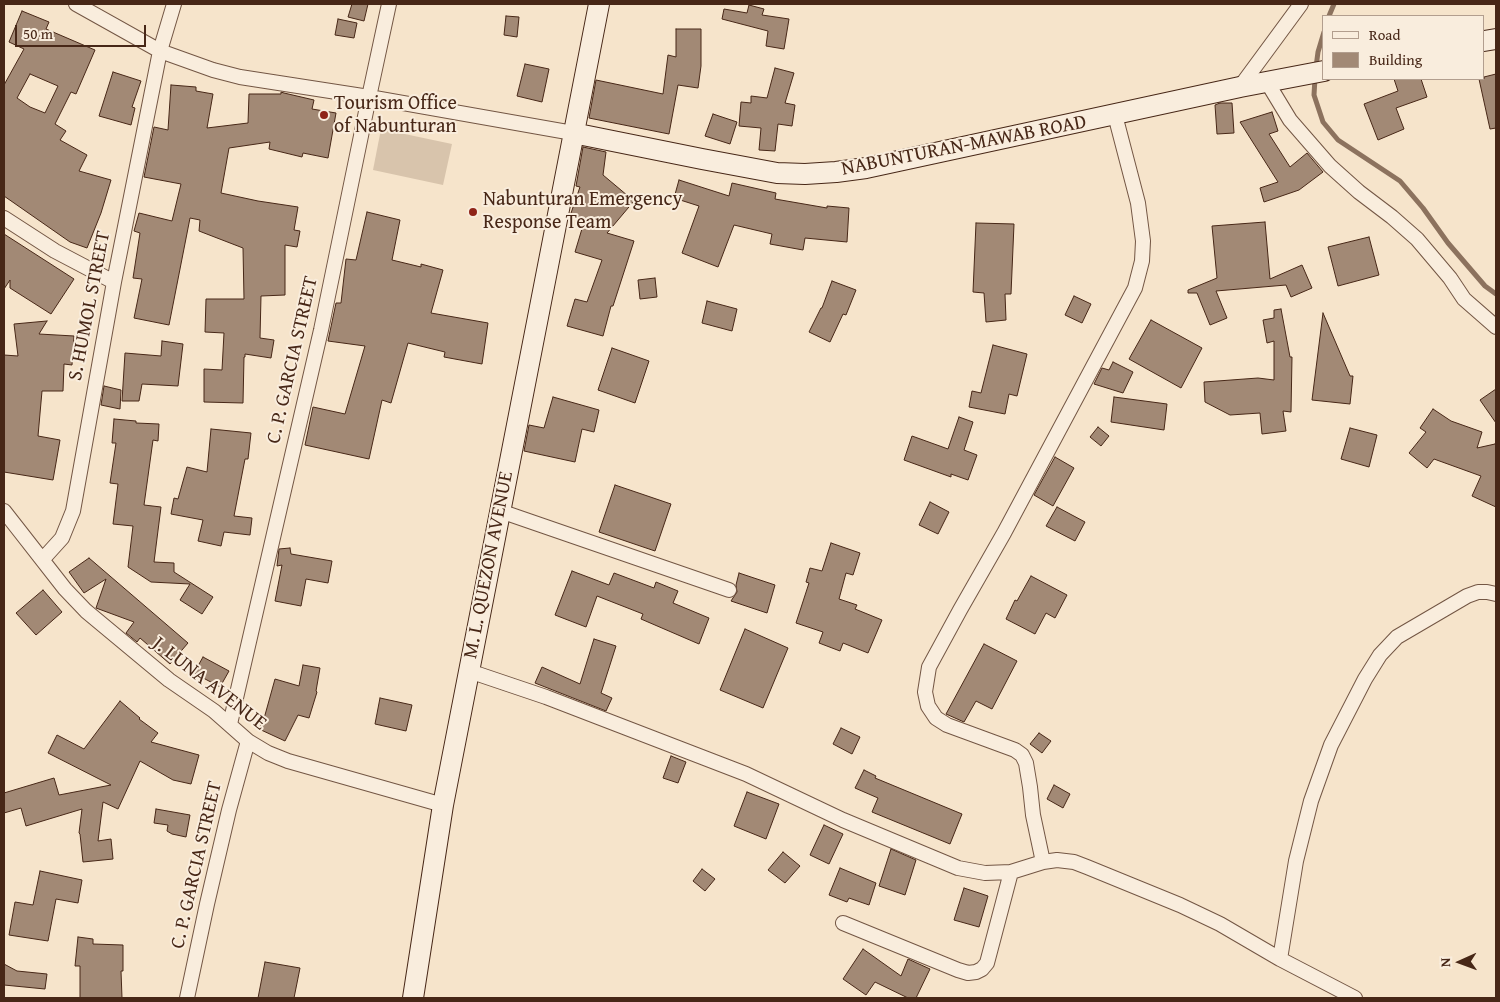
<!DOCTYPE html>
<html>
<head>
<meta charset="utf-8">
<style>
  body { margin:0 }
  #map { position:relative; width:1500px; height:1002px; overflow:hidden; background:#f6e4cb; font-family:"Gentium Book Plus",serif }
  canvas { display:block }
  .frame { position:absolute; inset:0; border:5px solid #472717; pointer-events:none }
  .legend { position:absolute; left:1322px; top:15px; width:162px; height:65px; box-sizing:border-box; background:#f9eddd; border:1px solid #b29e8e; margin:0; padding:6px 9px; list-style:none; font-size:15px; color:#472717 }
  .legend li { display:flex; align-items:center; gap:10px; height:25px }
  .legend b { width:25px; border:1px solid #b29e8e }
  .north { position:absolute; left:1435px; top:937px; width:50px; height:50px; -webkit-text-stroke:4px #f9eddd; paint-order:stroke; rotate:268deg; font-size:14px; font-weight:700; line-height:20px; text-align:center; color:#472717 }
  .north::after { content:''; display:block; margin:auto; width:18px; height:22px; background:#472717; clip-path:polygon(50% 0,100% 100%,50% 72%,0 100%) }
  .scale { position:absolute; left:15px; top:25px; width:131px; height:22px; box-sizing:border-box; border:2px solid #472717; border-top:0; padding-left:6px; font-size:15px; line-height:18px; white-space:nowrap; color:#472717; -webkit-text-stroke:4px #f9eddd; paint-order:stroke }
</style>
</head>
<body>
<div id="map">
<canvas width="1500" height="1002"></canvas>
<div class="frame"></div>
<ul class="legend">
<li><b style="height:6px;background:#f9eddd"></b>Road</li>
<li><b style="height:14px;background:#a28975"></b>Building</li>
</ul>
<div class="north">N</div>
<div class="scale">50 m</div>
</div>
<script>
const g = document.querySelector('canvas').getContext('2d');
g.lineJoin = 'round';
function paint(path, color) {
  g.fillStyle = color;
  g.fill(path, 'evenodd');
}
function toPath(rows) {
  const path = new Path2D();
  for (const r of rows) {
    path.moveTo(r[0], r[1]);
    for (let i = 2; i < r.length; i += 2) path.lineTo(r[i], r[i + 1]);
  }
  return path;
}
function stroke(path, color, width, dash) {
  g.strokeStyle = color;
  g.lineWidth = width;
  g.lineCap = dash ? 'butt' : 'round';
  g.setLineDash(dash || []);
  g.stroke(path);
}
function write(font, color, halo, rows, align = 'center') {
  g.font = font + ' "Gentium Book Plus",serif';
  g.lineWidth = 4;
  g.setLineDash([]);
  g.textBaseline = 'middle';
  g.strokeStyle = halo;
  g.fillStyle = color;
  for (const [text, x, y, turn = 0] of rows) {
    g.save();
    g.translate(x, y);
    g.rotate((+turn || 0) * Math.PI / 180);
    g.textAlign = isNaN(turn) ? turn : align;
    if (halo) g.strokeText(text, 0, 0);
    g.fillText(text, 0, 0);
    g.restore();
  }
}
const green = toPath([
  [381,129,452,144,443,185,373,170]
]);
const stream = toPath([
  [1329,16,1334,4],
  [1316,67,1318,52,1324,32],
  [1315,78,1314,95,1323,122,1338,140,1400,181,1423,208,1448,243,1485,286,1496,294]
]);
const building = toPath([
  [352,4,368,4,364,21,348,17,352,4],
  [749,5,764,9,762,15,789,19,784,49,766,46,768,31,722,19,724,9,747,13,749,5],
  [22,11,49,22,46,29,95,50,76,94,71,92,55,124,66,131,60,140,87,155,79,171,111,180,101,213,87,248,70,242,4,196,4,85,24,49,9,42,22,11],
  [30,74,58,86,45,113,30,107,17,98,30,74],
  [506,16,519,17,517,37,504,35,506,16],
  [338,19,357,23,354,38,335,35,338,19],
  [676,29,701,29,701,66,698,88,678,85,669,134,589,118,596,80,663,94,668,55,676,57,676,29],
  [525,64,549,69,542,102,517,96,525,64],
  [775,68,794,73,785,103,795,105,792,126,778,124,775,151,759,150,761,128,739,126,741,102,751,103,751,96,767,98,775,68],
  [113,72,141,81,132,107,135,108,131,125,99,116,113,72],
  [1496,74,1496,128,1490,129,1479,79,1484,79,1484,77,1496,74],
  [1394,79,1421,79,1427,97,1396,108,1404,129,1378,140,1364,104,1398,91,1394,79],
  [171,85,196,87,196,91,213,94,207,128,248,123,249,94,281,94,281,92,284,93,314,100,312,109,336,113,328,158,303,153,302,157,269,149,270,142,229,148,221,193,258,201,298,207,294,230,300,231,297,247,285,245,285,295,261,296,260,338,274,340,271,358,245,354,245,357,244,357,243,403,204,402,204,369,222,370,224,333,205,332,206,299,244,299,243,248,199,231,200,220,190,218,169,325,134,318,142,279,133,278,140,233,134,231,139,213,172,221,181,184,144,177,154,127,168,130,171,85],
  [1220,103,1232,103,1234,133,1217,134,1215,105,1220,103],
  [1272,112,1278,131,1269,134,1290,167,1307,153,1323,172,1299,190,1264,202,1260,188,1278,182,1240,122,1272,112],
  [713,114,737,122,730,144,705,136,713,114],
  [583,147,606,152,603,175,634,201,607,233,634,241,613,306,611,306,603,336,567,326,575,299,587,302,602,260,575,252,584,222,570,216,580,187,576,186,583,147],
  [679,180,729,196,732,183,776,193,775,199,827,208,827,206,849,208,847,242,805,238,803,250,770,244,772,234,734,225,718,267,682,253,699,206,674,198,679,180],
  [367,212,400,220,392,260,421,267,421,264,443,270,431,313,488,323,482,364,444,357,445,352,408,343,391,403,382,400,369,459,305,445,313,407,345,414,365,346,328,341,336,303,341,303,346,259,356,260,367,212],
  [1265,222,1270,279,1302,265,1312,288,1291,297,1286,285,1216,291,1227,318,1210,325,1197,293,1188,293,1188,290,1217,278,1212,226,1265,222],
  [976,223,1014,224,1011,294,1005,294,1006,320,986,322,984,293,973,292,976,223],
  [4,234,74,279,51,314,10,288,10,280,4,289,4,234],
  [1369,237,1379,275,1338,286,1328,247,1369,237],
  [655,278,657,297,640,299,638,280,655,278],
  [832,281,856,290,846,315,843,314,830,342,809,332,821,308,822,308,832,281],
  [1074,296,1091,304,1082,323,1065,315,1074,296],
  [707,301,737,309,732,331,702,323,707,301],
  [1281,309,1290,357,1292,357,1291,412,1283,411,1286,431,1262,434,1260,413,1230,415,1205,402,1204,382,1258,378,1274,380,1274,341,1267,343,1263,320,1274,318,1274,310,1281,309],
  [1323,313,1350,376,1353,376,1350,404,1312,400,1323,313],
  [1151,320,1202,348,1181,388,1129,359,1151,320],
  [47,321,39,334,74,336,72,365,64,364,63,391,42,391,38,436,60,440,53,480,4,472,4,355,18,356,14,324,47,321],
  [162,341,183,344,178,386,142,384,139,401,122,401,125,353,161,356,162,341],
  [993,345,1027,354,1017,396,1009,394,1005,414,969,407,972,391,981,393,993,345],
  [612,348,649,361,635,403,598,390,612,348],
  [1113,362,1133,372,1123,393,1094,384,1102,368,1109,370,1113,362],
  [104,386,121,390,120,409,101,405,104,386],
  [1496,389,1496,423,1480,400,1496,389],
  [553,397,599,410,594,432,582,429,575,462,524,451,529,425,544,428,553,397],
  [1114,397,1167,404,1164,430,1111,422,1114,397],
  [1433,409,1451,421,1482,432,1477,448,1495,444,1496,442,1496,507,1472,496,1481,476,1434,459,1427,468,1409,453,1426,432,1420,428,1433,409],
  [959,417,973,422,964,450,977,455,968,480,951,474,951,477,904,460,912,436,948,449,959,417],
  [114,419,136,421,136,423,159,424,158,441,153,440,144,505,161,507,154,562,174,563,174,572,213,597,202,614,180,600,190,584,151,582,128,567,133,526,113,524,118,484,110,483,116,443,112,443,114,419],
  [1098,427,1109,436,1101,446,1090,437,1098,427],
  [1350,428,1377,435,1369,467,1341,459,1350,428],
  [211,429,251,433,248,459,245,459,234,516,252,518,250,535,224,532,221,546,198,541,203,520,171,514,174,498,178,499,187,467,207,472,211,429],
  [1055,457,1074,468,1053,506,1034,495,1055,457],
  [615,485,671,504,655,551,599,532,615,485],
  [930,502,949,512,938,534,919,525,930,502],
  [1057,507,1085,522,1075,541,1046,526,1057,507],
  [831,543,860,553,853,575,846,573,839,599,857,605,855,609,882,620,868,653,843,643,840,651,819,643,823,632,796,623,809,583,806,582,810,568,822,571,831,543],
  [290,548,291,554,332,561,328,583,306,579,301,606,275,601,282,565,277,566,279,549,290,548],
  [89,558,188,643,170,664,140,638,137,642,126,633,134,622,96,608,106,579,84,593,69,572,89,558],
  [572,571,609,585,614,573,654,588,656,582,678,591,673,603,709,618,699,644,641,619,643,614,597,596,586,627,555,615,572,571],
  [739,573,775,585,767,613,731,601,737,592,736,585,739,573],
  [1031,576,1067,595,1055,618,1046,613,1035,634,1006,619,1015,600,1017,601,1031,576],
  [43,590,62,612,36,635,16,613,43,590],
  [745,629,788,648,763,708,720,690,745,629],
  [594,639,616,646,601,693,612,698,606,711,535,683,542,667,580,684,594,639],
  [984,644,1017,661,992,709,976,701,964,722,946,714,984,644],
  [203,657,229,671,220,687,194,673,203,657],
  [303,665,320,668,316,691,317,692,309,718,298,715,285,741,259,729,265,715,275,679,299,686,303,665],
  [380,698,412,705,406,731,375,724,380,698],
  [120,701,140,718,139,719,158,733,151,742,199,755,191,784,173,780,140,761,118,809,103,802,98,841,111,839,113,859,83,862,80,834,79,833,82,809,26,826,21,808,4,813,4,793,54,778,59,795,111,785,48,753,57,735,84,749,120,701],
  [841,728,860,737,852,754,833,744,841,728],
  [1039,733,1051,741,1042,753,1030,744,1039,733],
  [671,756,686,762,678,783,663,778,671,756],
  [864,770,876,776,875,778,962,814,950,844,872,812,878,798,855,788,864,770],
  [1054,785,1070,794,1063,808,1047,799,1054,785],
  [747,792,779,804,766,839,734,826,747,792],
  [156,809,190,815,186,837,172,834,167,831,168,825,154,823,156,809],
  [824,825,843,834,829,864,810,855,824,825],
  [891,849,916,860,905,895,879,886,891,849],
  [783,852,800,866,785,883,768,870,783,852],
  [840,868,876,883,869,905,849,898,847,902,829,895,840,868],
  [702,869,715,879,705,891,693,881,702,869],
  [40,871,82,880,78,903,56,899,48,941,9,935,15,902,33,905,40,871],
  [964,888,988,896,979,927,954,920,964,888],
  [78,937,93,939,93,944,123,945,123,971,121,971,122,998,80,998,80,966,75,966,78,937],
  [863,949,901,976,908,959,930,969,916,998,908,998,875,982,866,995,843,979,863,949],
  [265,962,300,968,294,998,258,998,265,962],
  [4,964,17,971,47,974,45,989,4,985,4,964]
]);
const street = toPath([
  [76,4,160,51,213,70,240,77,369,97,573,133],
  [1267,82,1290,120,1330,166,1359,192,1392,217,1417,239,1450,278,1464,299,1496,327],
  [1240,87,1301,4],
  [4,218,55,251,114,282],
  [4,511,65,589,86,611,169,680,214,711,248,741,268,753,288,761,443,805],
  [500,511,729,590],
  [43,559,62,538,73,511,114,282,160,51,174,4],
  [469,671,546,697,746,774,843,820,958,868,985,873,1011,872,1043,862,1057,860,1074,862,1087,867,1180,905,1220,924,1280,959,1355,998],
  [230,724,321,330,369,97,389,4],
  [1043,862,1033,815,1030,787,1026,763,1022,755,1015,750,947,725,936,718,928,706,925,692,929,667,960,610,1004,533,1135,288,1142,261,1143,241,1138,203,1115,115],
  [843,923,958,970,968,973,976,972,982,969,987,963,1011,872],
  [1280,959,1296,861,1311,801,1331,745,1365,679,1380,655,1397,637,1467,596,1478,592,1487,592,1496,594],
  [187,998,207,904,229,810,248,741]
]);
const secondary = toPath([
  [1484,41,1496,39],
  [573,133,702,159,777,173,805,174,836,172,866,168,1240,87,1324,71],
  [413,998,443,805,599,4]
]);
const markers = [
  [324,115,5,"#8f2418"],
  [473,212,5,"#8f2418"]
];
const poiNames = [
  ["Tourism Office",334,104],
  ["of Nabunturan",334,127],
  ["Nabunturan Emergency",483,200],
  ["Response Team",483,223]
];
const streetNames = [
  ["NABUNTURAN-MAWAB ROAD",964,146,-11],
  ["S. HUMOL STREET",90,306,-79],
  ["C. P. GARCIA STREET",293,360,-77],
  ["M. L. QUEZON AVENUE",489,565,-79],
  ["J. LUNA AVENUE",209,684,38],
  ["C. P. GARCIA STREET",197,865,-77]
];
paint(green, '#d8c4ac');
stroke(stream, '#8c725e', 5);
paint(building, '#a28975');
stroke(building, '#472717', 1);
stroke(street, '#735644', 16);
stroke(secondary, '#472717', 22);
stroke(street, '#f9eddd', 14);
stroke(secondary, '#f9eddd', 20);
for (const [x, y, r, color] of markers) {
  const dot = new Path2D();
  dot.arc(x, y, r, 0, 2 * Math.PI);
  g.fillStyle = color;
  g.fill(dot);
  stroke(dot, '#f9eddd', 2);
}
write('20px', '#472717', '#f9eddd', poiNames, 'left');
write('20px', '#472717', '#f9eddd', streetNames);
</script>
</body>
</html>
